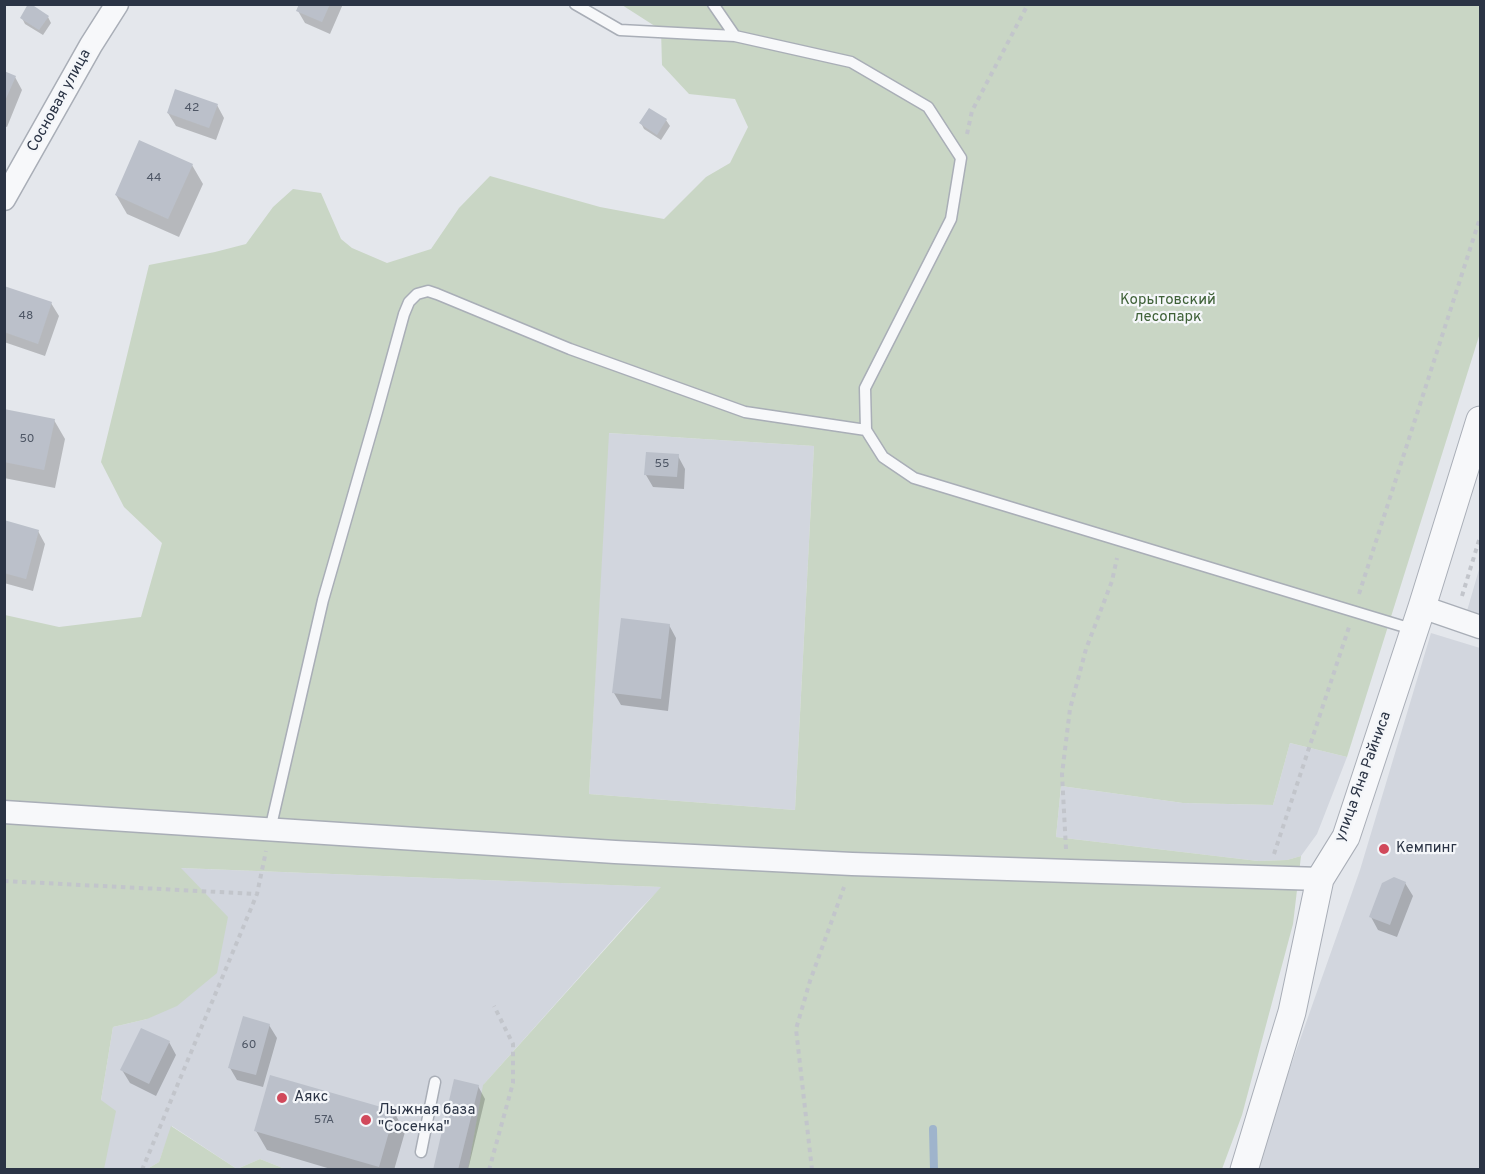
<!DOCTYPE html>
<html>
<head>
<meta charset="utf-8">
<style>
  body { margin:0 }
  #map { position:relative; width:1485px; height:1174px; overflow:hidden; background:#e4e7ec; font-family:Overpass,sans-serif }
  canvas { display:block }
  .frame { position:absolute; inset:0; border:6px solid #2b3445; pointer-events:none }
</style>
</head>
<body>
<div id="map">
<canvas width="1485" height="1174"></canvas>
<div class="frame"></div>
</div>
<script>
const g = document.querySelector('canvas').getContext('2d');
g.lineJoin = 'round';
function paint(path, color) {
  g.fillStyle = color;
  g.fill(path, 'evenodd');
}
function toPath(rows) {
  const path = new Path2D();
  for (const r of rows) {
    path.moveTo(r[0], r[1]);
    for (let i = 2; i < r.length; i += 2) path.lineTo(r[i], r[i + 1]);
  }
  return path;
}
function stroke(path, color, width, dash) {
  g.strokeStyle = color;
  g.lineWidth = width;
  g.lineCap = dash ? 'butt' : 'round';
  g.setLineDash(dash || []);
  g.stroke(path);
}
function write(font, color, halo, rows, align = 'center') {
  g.font = font + ' Overpass,sans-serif';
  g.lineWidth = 4.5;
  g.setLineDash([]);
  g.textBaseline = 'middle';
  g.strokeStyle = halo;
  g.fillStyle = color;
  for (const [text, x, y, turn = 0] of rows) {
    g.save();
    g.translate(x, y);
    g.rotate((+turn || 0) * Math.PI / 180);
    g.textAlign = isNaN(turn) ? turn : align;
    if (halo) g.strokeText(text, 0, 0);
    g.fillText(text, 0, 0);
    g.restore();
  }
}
const built = toPath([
  [608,433,814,446,795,810,589,794],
  [1480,566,1480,615,1467,611],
  [1431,633,1480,648,1480,1169,1254,1170,1360,870],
  [1290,743,1347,757,1317,834,1301,856,1287,860,1258,861,1056,837,1061,786,1183,803,1273,805],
  [180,868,662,887,640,909,484,1084,468,1169,285,1169,260,1159,237,1169,172,1126,159,1162,147,1169,104,1169,101,1100,113,1027,147,1019]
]);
const green = toPath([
  [622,5,1480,5,1480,333,1347,757,1290,743,1273,805,1183,803,1061,786,1056,837,1258,861,1287,860,1301,856,1293,924,1242,1115,1222,1169,468,1169,483,1085,661,887,181,868,228,917,217,973,177,1006,147,1019,113,1027,101,1100,116,1111,104,1169,5,1170,5,615,59,627,141,617,162,543,124,507,101,462,149,265,215,252,246,244,273,207,293,189,321,193,341,239,352,248,387,263,431,249,459,208,490,176,600,207,664,219,706,177,730,163,748,127,735,99,689,94,662,65,661,30],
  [609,433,814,446,795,810,589,794],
  [171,1126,237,1169,260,1159,285,1169,147,1169,159,1162]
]);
const shadow = toPath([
  [300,4,343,4,330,34,305,23,298,11],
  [48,17,51,23,43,35,25,24,22,18],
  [4,73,15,77,22,90,7,127,4,126],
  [217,105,224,118,216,140,176,126,168,113],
  [650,110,666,120,670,126,661,140,644,129,641,123],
  [192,165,203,184,179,237,127,214,116,195],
  [4,288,51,303,59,316,45,356,4,342],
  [4,410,54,420,65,439,55,488,4,478],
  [678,456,685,469,684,489,653,487,646,475],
  [4,522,38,531,45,544,33,591,4,583],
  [669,625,676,638,668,711,621,705,614,693],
  [1405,883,1413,896,1397,937,1378,930,1371,917],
  [269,1025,277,1038,263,1087,237,1080,230,1068],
  [169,1042,176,1055,156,1096,130,1083,122,1070],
  [478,1086,485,1099,468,1170,434,1170],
  [394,1112,405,1132,394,1170,334,1170,267,1150,256,1131]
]);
const stream = toPath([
  [933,1129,934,1170]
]);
const building = toPath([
  [28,4,31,4,49,16,39,30,20,18],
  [299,4,330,4,322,22,296,11],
  [4,71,16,76,4,103],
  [175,89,218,104,209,128,167,113],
  [649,108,667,119,657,135,639,123],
  [139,140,193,164,168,219,115,195],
  [4,286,52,302,38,344,4,332],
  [4,409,55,419,44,470,4,462],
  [646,452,679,454,677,477,644,475],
  [4,520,39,530,26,579,4,573],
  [621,618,670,624,661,699,612,693],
  [1394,877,1406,882,1390,925,1369,917,1382,883],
  [243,1016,270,1024,256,1075,228,1068],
  [141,1028,170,1041,149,1084,120,1070],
  [270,1075,395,1111,379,1167,254,1131],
  [454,1079,479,1085,458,1170,433,1170]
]);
const path = toPath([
  [967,134,972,111,1028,4],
  [1359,594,1480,218],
  [1462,596,1480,537],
  [1066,849,1062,774,1070,709,1086,649,1112,581,1117,558],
  [1274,854,1349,627],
  [4,881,257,894],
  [142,1170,257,894,266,851],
  [489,1170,513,1083,513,1044,494,1006],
  [812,1170,796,1029,810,981,844,887]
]);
const service = toPath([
  [575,4,620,30,735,36,851,62,928,107,961,158,951,219,865,388,866,430,883,457,914,478,1415,630],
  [713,4,735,36],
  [270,830,323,600,377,412,404,314,409,302,417,294,428,291,437,294,570,349,745,412,866,430],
  [421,1152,435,1082]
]);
const minor = toPath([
  [4,199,91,45,117,4],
  [1422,607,1480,627],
  [4,812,615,852,852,864,1320,879]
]);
const tertiary = toPath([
  [1244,1170,1292,1012,1320,879,1346,837,1422,607,1480,420]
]);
const markers = [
  [1384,849,6,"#d1495b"],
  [282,1098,6,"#d1495b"],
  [366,1120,6,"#d1495b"]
];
const numberNames = [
  ["42",192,109],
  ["44",154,179],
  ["48",26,317],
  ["50",27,440],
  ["55",662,465],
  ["60",249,1046],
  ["57А",324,1121]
];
const streetNames = [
  ["Сосновая улица",60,101,-61],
  ["улица Яна Райниса",1364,777,-70]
];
const parkNames = [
  ["Корытовский",1168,301],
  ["лесопарк",1168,318]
];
const poiNames = [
  ["Кемпинг",1396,849],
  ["Аякс",294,1098],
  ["Лыжная база",378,1111],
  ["\"Сосенка\"",378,1128]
];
paint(built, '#d2d6de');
paint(green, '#c9d6c5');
paint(shadow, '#0003');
stroke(stream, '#9fb4cc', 8);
paint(building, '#bbc0ca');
stroke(service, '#a9aeb7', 13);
stroke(minor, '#a9aeb7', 25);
stroke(tertiary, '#a9aeb7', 29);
stroke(path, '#c2c5cb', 4, [4.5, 4.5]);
stroke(service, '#f7f8fa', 10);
stroke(minor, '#f7f8fa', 22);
stroke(tertiary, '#f7f8fa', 27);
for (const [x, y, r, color] of markers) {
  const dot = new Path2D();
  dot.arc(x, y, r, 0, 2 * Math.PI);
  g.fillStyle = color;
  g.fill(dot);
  stroke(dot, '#f4f6f9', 2);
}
write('12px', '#4f5766', null, numberNames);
write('15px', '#2b3445', '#f4f6f9', streetNames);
write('15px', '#3f6138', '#f4f6f9', parkNames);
write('15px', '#2b3445', '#f4f6f9', poiNames, 'left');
</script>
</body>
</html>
